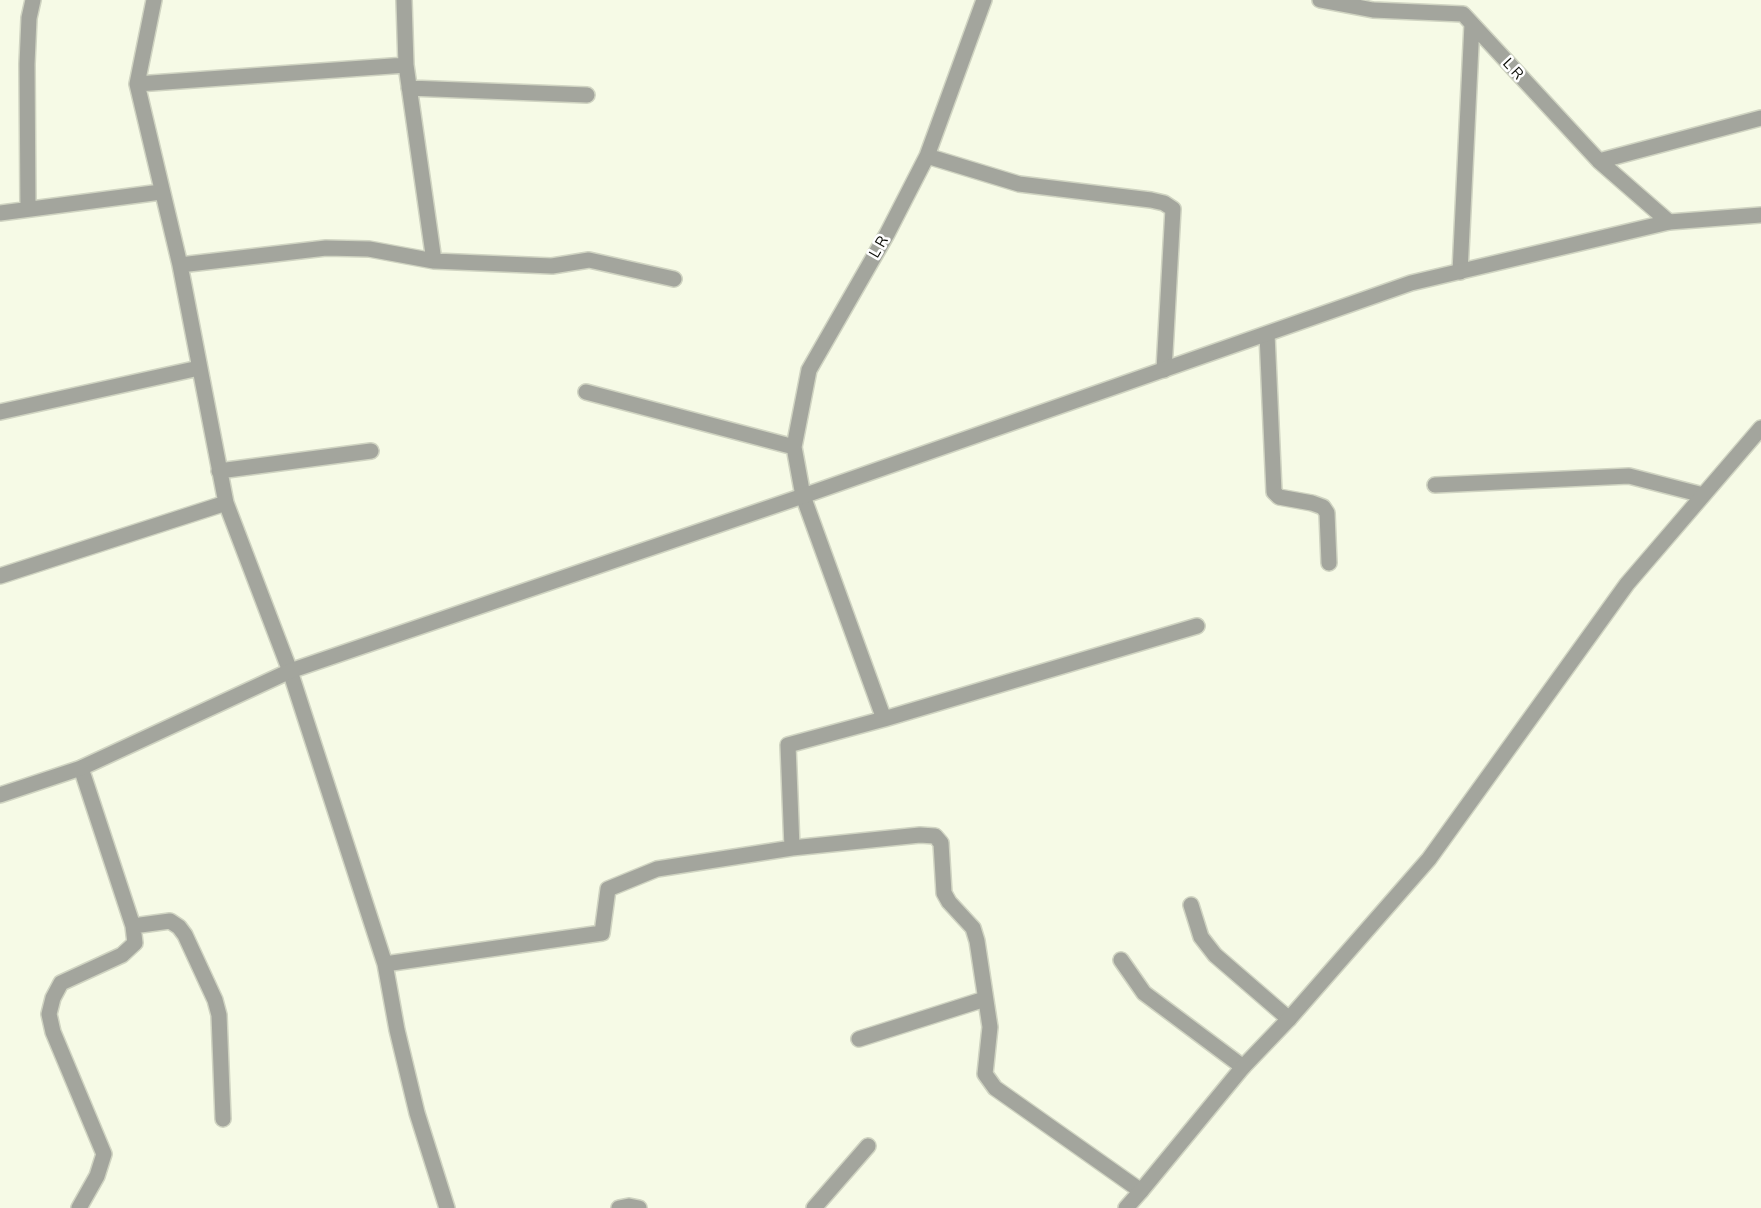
<!DOCTYPE html>
<html>
<head>
<meta charset="utf-8">
<style>
  body { margin:0 }
  canvas { display:block; background:#f6fae6 }
</style>
</head>
<body>
<canvas width="1761" height="1208"></canvas>
<script>
const g = document.querySelector('canvas').getContext('2d');
g.lineJoin = 'round';
function toPath(rows) {
  const path = new Path2D();
  for (const r of rows) {
    path.moveTo(r[0], r[1]);
    for (let i = 2; i < r.length; i += 2) path.lineTo(r[i], r[i + 1]);
  }
  return path;
}
function stroke(path, color, width, dash) {
  g.strokeStyle = color;
  g.lineWidth = width;
  g.lineCap = dash ? 'butt' : 'round';
  g.setLineDash(dash || []);
  g.stroke(path);
}
function write(font, color, halo, rows, align = 'center') {
  g.font = font + ' Mulish,sans-serif';
  g.lineWidth = 5;
  g.setLineDash([]);
  g.textBaseline = 'middle';
  g.strokeStyle = halo;
  g.fillStyle = color;
  for (const [text, x, y, turn = 0] of rows) {
    g.save();
    g.translate(x, y);
    g.rotate((+turn || 0) * Math.PI / 180);
    g.textAlign = isNaN(turn) ? turn : align;
    if (halo) g.strokeText(text, 0, 0);
    g.fillText(text, 0, 0);
    g.restore();
  }
}
const minor = toPath([
  [154,0,137,84,180,265,226,503,290,671,385,964,397,1030,417,1113,447,1208],
  [404,0,406,65,434,261],
  [1320,0,1373,10,1463,14,1599,161,1669,222],
  [137,84,406,65],
  [409,88,587,95],
  [927,156,1019,184,1151,200,1164,203,1173,209,1164,370],
  [1599,161,1761,118],
  [28,209,27,64,29,18,33,0],
  [0,213,161,192],
  [180,265,326,248,369,249,434,261,552,266,589,260,674,279],
  [1460,272,1472,24],
  [1267,334,1274,492,1279,497,1312,503,1323,507,1327,513,1329,563],
  [586,392,794,447],
  [0,412,199,368],
  [219,471,371,451],
  [1435,485,1629,476,1703,495],
  [0,576,226,503],
  [884,719,803,496,794,447,809,370,887,234,927,156,984,0],
  [792,848,788,745,884,719,1197,626],
  [1191,905,1201,937,1215,955,1289,1019],
  [133,926,170,921,179,927,185,935,215,1000,219,1015,223,1119],
  [1121,960,1144,993,1243,1067],
  [385,964,602,933,608,889,657,869,792,848,920,835,935,836,941,843,944,893,949,902,973,928,977,941,990,1027,985,1074,995,1088,1141,1191],
  [859,1039,985,999],
  [79,1208,97,1176,104,1154,53,1032,49,1014,53,998,61,983,122,955,135,943,133,926,81,768],
  [619,1208,629,1206,639,1208],
  [814,1208,868,1146]
]);
const tertiary = toPath([
  [0,795,81,768,290,671,803,496,1411,283,1669,222,1761,215],
  [1126,1208,1141,1191,1243,1067,1289,1019,1429,859,1627,584,1761,428]
]);
const streetNames = [
  ["L R",1513,69,47],
  ["L R",879,247,-60]
];
stroke(minor, '#d0d4c2', 18);
stroke(tertiary, '#d0d4c2', 18);
stroke(minor, '#a3a59d', 15);
stroke(tertiary, '#a3a59d', 15);
write('15px', '#0b0c06', '#fff', streetNames);
</script>
</body>
</html>
